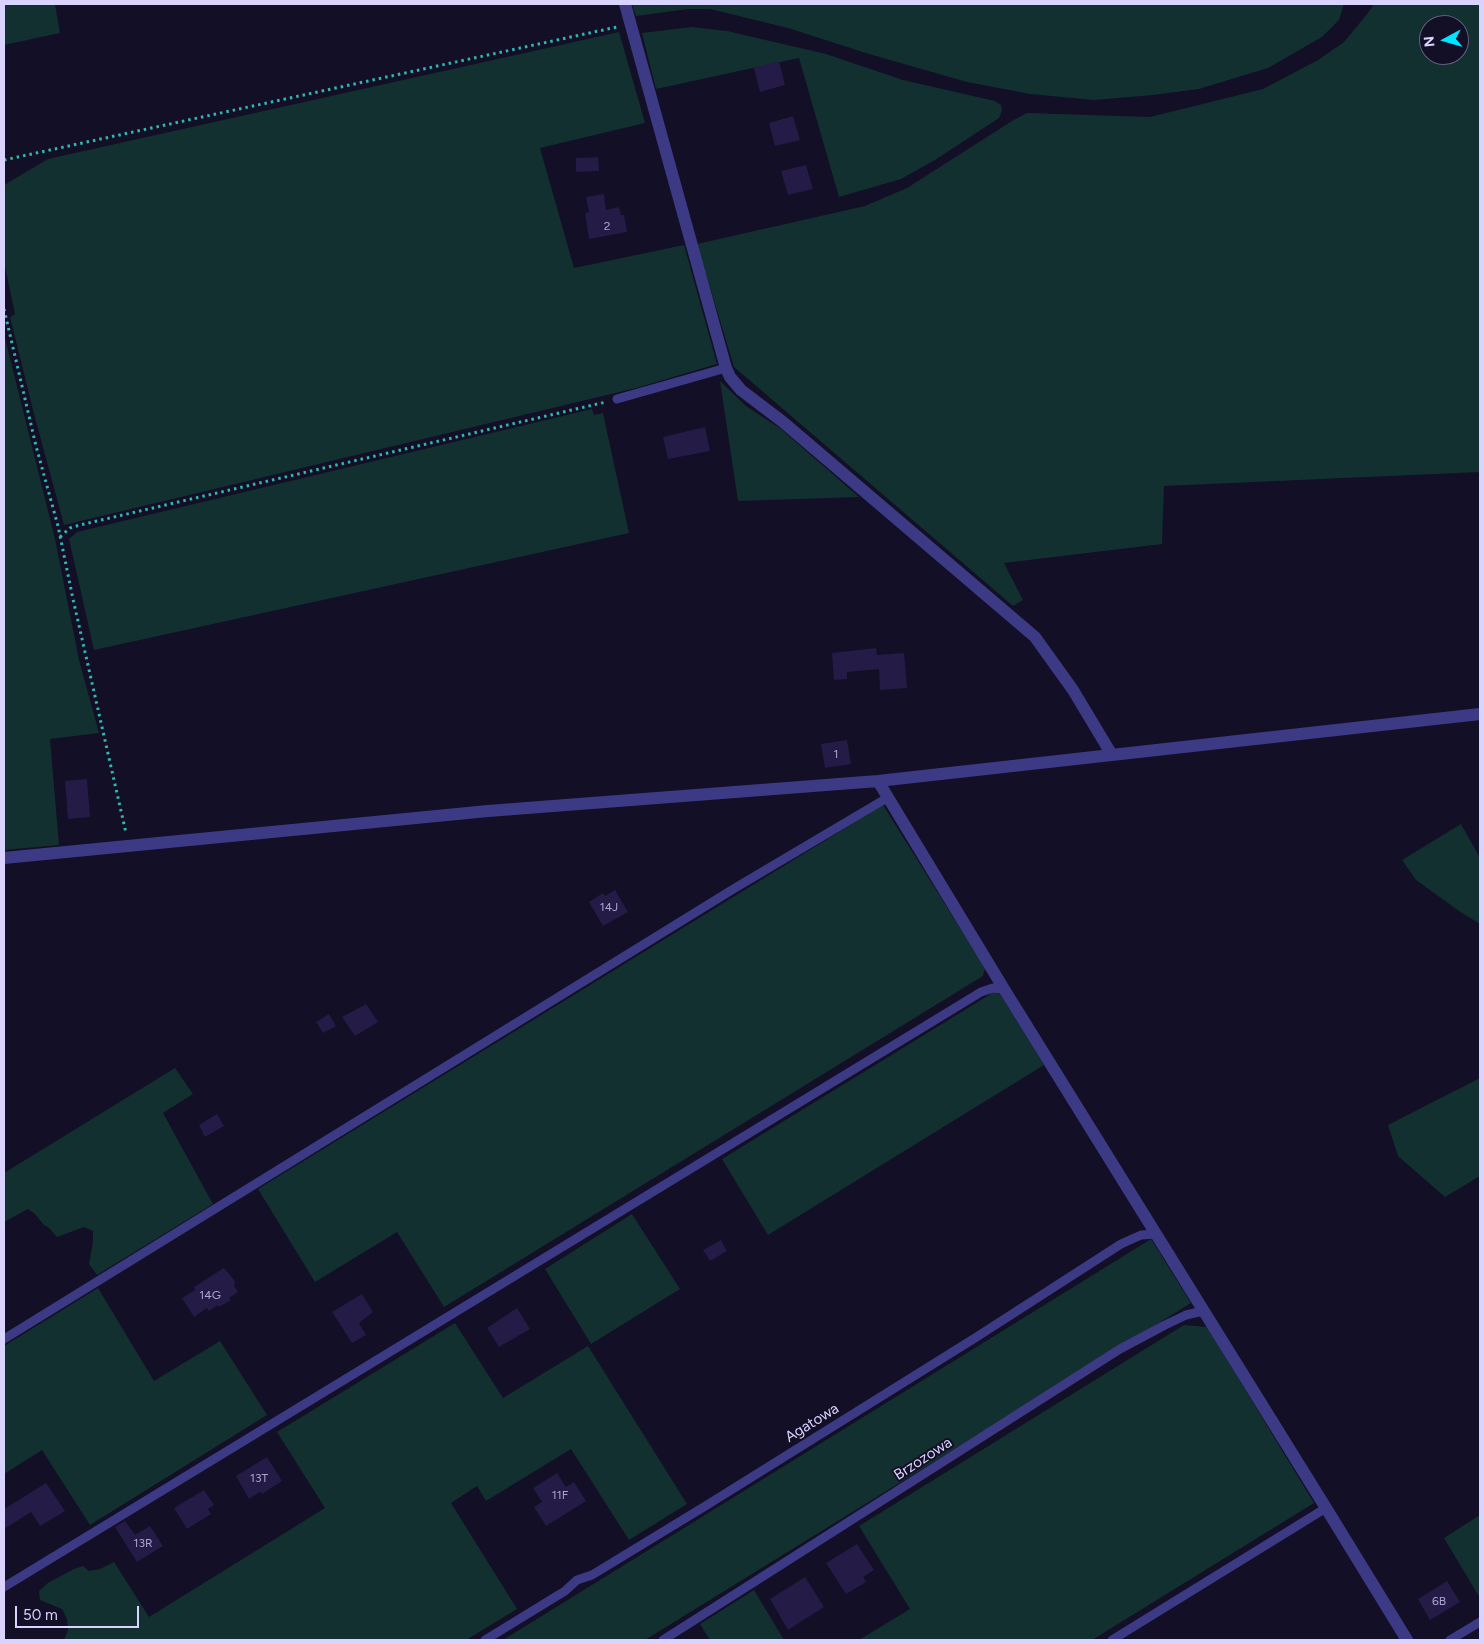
<!DOCTYPE html>
<html>
<head>
<meta charset="utf-8">
<style>
  body { margin:0 }
  #map { position:relative; width:1484px; height:1644px; overflow:hidden; background:#130f26; font-family:Figtree,sans-serif }
  canvas { display:block }
  .frame { position:absolute; inset:0; border:5px solid #d9d4ff; pointer-events:none }
  .north { position:absolute; left:1419px; top:15px; width:50px; height:50px; box-sizing:border-box; background:#130f26; border:1px solid #625e7d; border-radius:50%; rotate:264deg; font-size:14px; font-weight:700; line-height:20px; text-align:center; color:#d9d4ff }
  .north::after { content:''; display:block; margin:auto; width:18px; height:22px; background:#00e5ff; clip-path:polygon(50% 0,100% 100%,50% 72%,0 100%) }
  .scale { position:absolute; left:15px; top:1606px; width:124px; height:22px; box-sizing:border-box; border:2px solid #d9d4ff; border-top:0; padding-left:6px; font-size:15px; line-height:18px; white-space:nowrap; color:#d9d4ff; -webkit-text-stroke:4px #130f26; paint-order:stroke }
</style>
</head>
<body>
<div id="map">
<canvas width="1484" height="1644"></canvas>
<div class="frame"></div>
<div class="north">N</div>
<div class="scale">50 m</div>
</div>
<script>
const g = document.querySelector('canvas').getContext('2d');
g.lineJoin = 'round';
function paint(path, color) {
  g.fillStyle = color;
  g.fill(path, 'evenodd');
}
function toPath(rows) {
  const path = new Path2D();
  for (const r of rows) {
    path.moveTo(r[0], r[1]);
    for (let i = 2; i < r.length; i += 2) path.lineTo(r[i], r[i + 1]);
  }
  return path;
}
function stroke(path, color, width, dash) {
  g.strokeStyle = color;
  g.lineWidth = width;
  g.lineCap = dash ? 'butt' : 'round';
  g.setLineDash(dash || []);
  g.stroke(path);
}
function write(font, color, halo, rows, align = 'center') {
  g.font = font + ' Figtree,sans-serif';
  g.lineWidth = 4;
  g.setLineDash([]);
  g.textBaseline = 'middle';
  g.strokeStyle = halo;
  g.fillStyle = color;
  for (const [text, x, y, turn = 0] of rows) {
    g.save();
    g.translate(x, y);
    g.rotate((+turn || 0) * Math.PI / 180);
    g.textAlign = isNaN(turn) ? turn : align;
    if (halo) g.strokeText(text, 0, 0);
    g.fillText(text, 0, 0);
    g.restore();
  }
}
const green = toPath([
  [4,4,55,4,60,33,4,45],
  [632,4,1344,4,1339,20,1322,37,1268,68,1199,89,1153,95,1094,100,1030,94,967,82,869,54,788,28,710,9,688,9,636,16],
  [1374,4,1480,4,1480,472,1164,486,1162,544,1004,563,1023,600,1013,606,734,367,697,244,865,206,907,188,1012,121,1027,113,1150,117,1263,89,1318,60,1344,42,1368,13],
  [1429,25,1459,25,1459,55,1429,55],
  [691,27,727,31,826,54,903,80,995,101,1001,105,1002,110,999,118,935,160,901,179,839,197,799,58,656,89,642,33],
  [619,32,645,123,540,148,574,268,684,245,717,364,636,388,64,525,33,410,10,317,15,314,4,262,4,185,48,159],
  [4,334,55,539,79,660,99,733,50,739,59,845,4,850],
  [720,381,746,406,781,429,859,497,738,501],
  [592,409,594,415,603,413,629,533,94,650,69,539,77,532],
  [883,805,985,968,983,976,444,1307,397,1232,315,1282,258,1189],
  [1461,824,1480,858,1480,924,1459,911,1416,880,1402,860],
  [994,992,1000,994,1044,1065,768,1235,722,1159],
  [175,1068,193,1094,163,1113,213,1204,97,1275,89,1264,93,1242,93,1231,84,1227,57,1237,49,1228,44,1225,35,1214,28,1209,4,1222,4,1173],
  [1480,1078,1480,1176,1445,1197,1398,1156,1388,1125],
  [632,1214,680,1289,591,1344,545,1269],
  [1151,1239,1191,1303,645,1640,503,1640],
  [98,1288,154,1381,220,1341,267,1415,90,1525,42,1450,4,1474,4,1346],
  [455,1323,503,1398,588,1346,687,1504,629,1540,571,1449,486,1501,477,1486,451,1503,517,1609,466,1640,64,1640,68,1630,67,1619,62,1609,40,1600,39,1591,48,1583,74,1569,83,1566,89,1571,100,1569,114,1562,149,1617,325,1508,277,1432],
  [1184,1325,1207,1327,1314,1503,1092,1640,859,1640,910,1609,859,1526],
  [1480,1515,1480,1598,1444,1538],
  [754,1590,784,1640,710,1640,700,1624]
]);
const building = toPath([
  [779,61,785,85,760,92,754,68],
  [793,116,800,140,775,146,769,123],
  [598,157,599,171,576,172,576,158],
  [806,165,813,189,788,195,781,171],
  [604,194,606,210,619,207,621,215,624,215,627,232,589,239,585,213,589,212,586,197],
  [705,427,710,451,668,459,663,437],
  [876,648,877,655,904,653,907,688,880,690,879,669,847,672,847,679,834,680,832,653],
  [847,740,851,764,825,768,821,744],
  [87,779,90,817,68,819,65,781],
  [615,890,628,912,603,926,589,902,603,893,605,896],
  [366,1004,378,1022,355,1036,342,1017],
  [329,1014,336,1026,323,1033,316,1022],
  [217,1114,224,1126,205,1137,199,1125],
  [721,1240,727,1251,710,1261,703,1250],
  [224,1268,235,1281,234,1286,238,1292,229,1298,231,1300,219,1307,218,1305,209,1311,207,1308,194,1317,182,1298,195,1290,194,1287],
  [362,1294,373,1312,359,1323,366,1335,352,1343,332,1312],
  [517,1308,530,1329,499,1347,487,1328],
  [267,1457,282,1481,262,1494,260,1492,249,1499,236,1476],
  [557,1473,566,1487,574,1482,586,1501,546,1526,534,1507,542,1502,533,1488],
  [46,1483,65,1511,40,1526,31,1512,4,1529,4,1509],
  [204,1490,214,1505,208,1509,211,1514,187,1529,174,1508],
  [125,1521,135,1535,150,1526,163,1546,137,1562,115,1527],
  [857,1544,874,1570,863,1577,866,1582,846,1594,826,1563],
  [805,1577,824,1607,788,1630,770,1599],
  [1447,1581,1460,1602,1430,1620,1418,1599]
]);
const path = toPath([
  [4,160,617,27],
  [4,309,36,446,58,526,73,599,126,833],
  [60,537,70,528,80,525,606,402]
]);
const lane = toPath([
  [617,399,726,368],
  [4,1339,735,888,887,798],
  [4,1587,981,992,993,988,1004,989],
  [485,1640,565,1591,577,1580,592,1575,707,1505,975,1338,1121,1244,1141,1235,1155,1234],
  [663,1640,1120,1349,1165,1325,1186,1315,1203,1311],
  [1112,1640,1326,1508],
  [1450,1640,1480,1622]
]);
const street = toPath([
  [625,4,726,368,730,377,741,390,783,422,1035,637,1073,690,1112,755],
  [878,781,1004,989,1326,1508,1407,1640],
  [4,858,488,811,878,781,1480,714]
]);
const numberNames = [
  ["2",607,226],
  ["1",836,754],
  ["14J",609,907],
  ["14G",210,1295],
  ["13T",259,1478],
  ["11F",560,1495],
  ["13R",143,1543],
  ["6B",1439,1601]
];
const streetNames = [
  ["Agatowa",812,1423,-32],
  ["Brzozowa",923,1459,-33]
];
paint(green, '#12302f');
paint(building, '#241b47');
stroke(path, '#2fb8b0', 3, [2.5, 4]);
stroke(lane, '#3d3a85', 9);
stroke(street, '#3d3a85', 12);
write('12px', '#aca6d1', null, numberNames);
write('15px', '#d9d4ff', '#130f26', streetNames);
</script>
</body>
</html>
